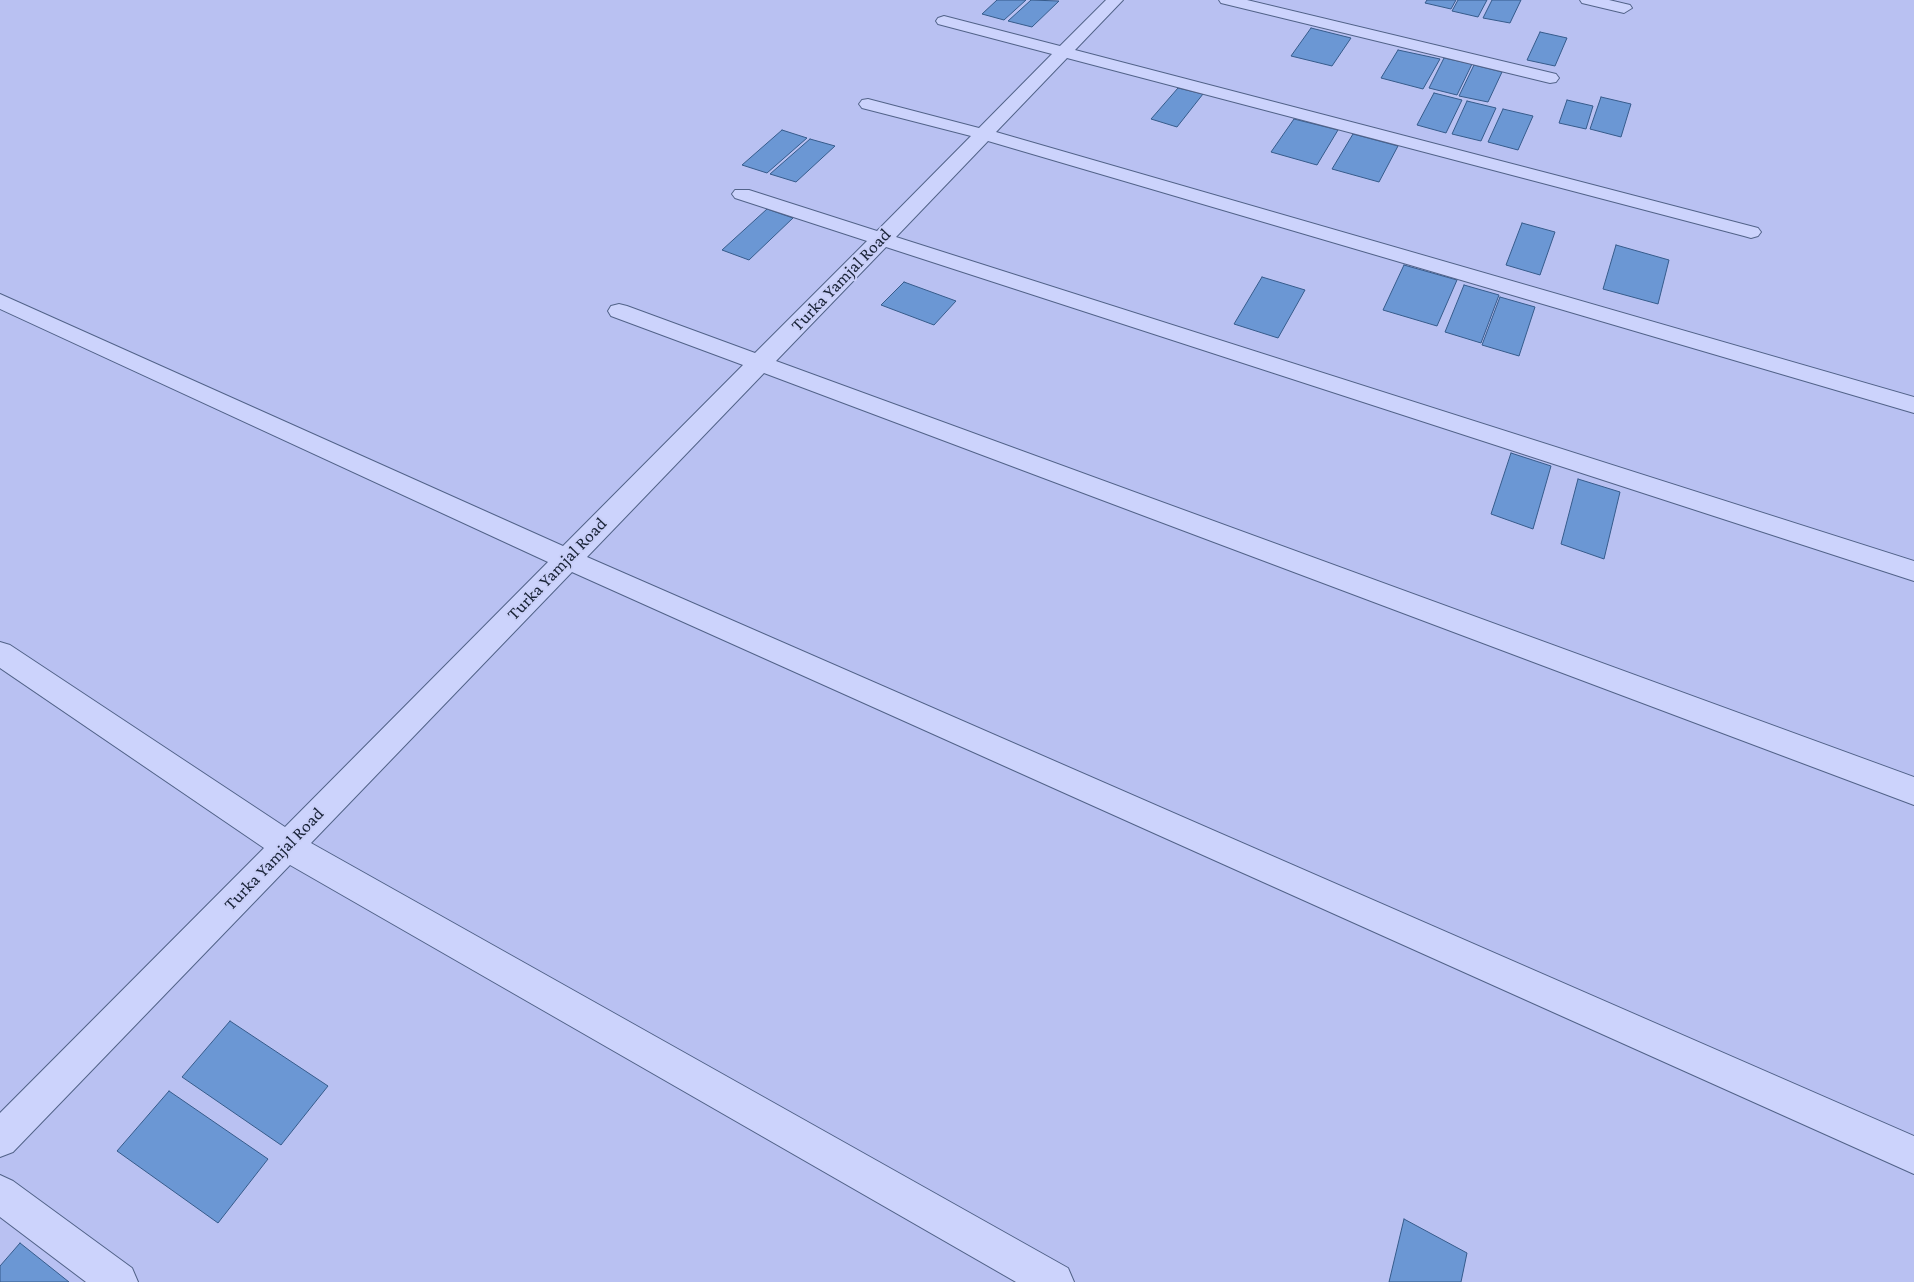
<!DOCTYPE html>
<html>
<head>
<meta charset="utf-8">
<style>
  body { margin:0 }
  canvas { display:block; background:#b9c1f2 }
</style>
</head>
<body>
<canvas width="1914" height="1282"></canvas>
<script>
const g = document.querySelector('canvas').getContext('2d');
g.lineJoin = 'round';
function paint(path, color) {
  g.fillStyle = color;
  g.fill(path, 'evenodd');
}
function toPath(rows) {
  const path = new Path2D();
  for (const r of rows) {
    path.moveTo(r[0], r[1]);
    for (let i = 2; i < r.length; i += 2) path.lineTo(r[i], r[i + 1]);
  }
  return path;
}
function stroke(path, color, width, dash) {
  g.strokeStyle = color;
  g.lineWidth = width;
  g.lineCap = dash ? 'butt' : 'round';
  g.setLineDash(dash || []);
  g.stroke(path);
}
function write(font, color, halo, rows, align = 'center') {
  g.font = font + ' "Crimson Pro",serif';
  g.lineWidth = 4;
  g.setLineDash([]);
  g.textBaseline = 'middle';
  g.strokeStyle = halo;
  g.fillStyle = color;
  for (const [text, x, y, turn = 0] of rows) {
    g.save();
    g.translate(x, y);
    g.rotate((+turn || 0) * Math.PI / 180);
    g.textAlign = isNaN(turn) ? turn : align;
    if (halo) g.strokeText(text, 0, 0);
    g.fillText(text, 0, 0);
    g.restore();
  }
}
const building = toPath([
  [997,0,1026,0,1004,20,982,14,997,0],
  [1031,0,1059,1,1032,27,1008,21,1031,0],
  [1427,0,1456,0,1451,9,1425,3,1427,0],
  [1458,0,1487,0,1478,17,1452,11,1458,0],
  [1492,0,1521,0,1510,23,1483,18,1492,0],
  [1311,28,1351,38,1332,66,1291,56,1311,28],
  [1540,32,1567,38,1555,66,1527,60,1540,32],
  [1398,50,1440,59,1423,89,1381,78,1398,50],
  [1444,58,1472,64,1457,95,1429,88,1444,58],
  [1474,65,1502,72,1488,102,1459,96,1474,65],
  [1178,88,1203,94,1177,127,1151,119,1178,88],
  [1434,93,1462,100,1446,133,1417,125,1434,93],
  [1601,97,1631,104,1621,137,1590,129,1601,97],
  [1567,100,1593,106,1586,129,1559,123,1567,100],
  [1467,101,1496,108,1481,141,1452,134,1467,101],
  [1503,109,1533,116,1518,150,1488,142,1503,109],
  [1294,119,1338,130,1317,165,1271,152,1294,119],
  [782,130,807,138,767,173,742,165,782,130],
  [1353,134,1398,146,1379,182,1332,169,1353,134],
  [810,139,835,146,796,182,770,174,810,139],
  [767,209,793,218,749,260,722,250,767,209],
  [1522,223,1555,232,1540,275,1506,265,1522,223],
  [1616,245,1669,260,1658,304,1603,289,1616,245],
  [1404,265,1457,280,1437,326,1383,310,1404,265],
  [1262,277,1305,290,1278,338,1234,324,1262,277],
  [904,282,956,301,934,325,881,305,904,282],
  [1464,285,1499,295,1481,343,1445,332,1464,285],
  [1500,297,1535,307,1519,356,1482,345,1500,297],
  [1511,453,1551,466,1533,529,1491,514,1511,453],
  [1578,479,1620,492,1604,559,1561,544,1578,479],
  [230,1021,328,1086,281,1145,182,1077,230,1021],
  [169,1091,268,1159,218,1223,117,1151,169,1091],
  [1404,1219,1467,1253,1461,1282,1389,1282,1404,1219],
  [20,1243,69,1282,0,1282,0,1266,20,1243]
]);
const minor = toPath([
  [1106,0,1123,0,1075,50,1758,228,1761,232,1758,236,1751,238,1744,236,1067,58,996,132,1914,397,1914,413,988,141,896,237,1914,561,1914,581,886,247,776,361,1914,777,1914,805,764,373,587,557,1914,1136,1914,1174,572,572,311,843,1068,1268,1074,1282,1016,1282,290,865,13,1152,0,1157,0,1113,264,848,0,668,0,642,10,645,285,827,548,562,0,309,0,294,563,546,743,365,611,316,608,311,611,306,619,304,627,306,755,353,867,241,735,198,732,194,735,190,749,190,877,231,971,136,862,108,859,104,862,100,868,99,979,128,1052,54,938,24,936,21,938,18,944,16,1060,46,1106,0],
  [1219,0,1247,0,1556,74,1559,78,1556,82,1550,83,1221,3,1219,0],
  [1580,0,1609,0,1630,5,1632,8,1624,13,1582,3,1580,0],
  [0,1175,13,1181,132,1268,138,1282,86,1282,0,1217,0,1175]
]);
const streetNames = [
  ["Turka Yamjal Road",841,280,-46],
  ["Turka Yamjal Road",557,569,-46],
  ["Turka Yamjal Road",274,859,-46]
];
paint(building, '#6b97d4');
stroke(building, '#365b8b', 1);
stroke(minor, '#526389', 2);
paint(minor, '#ccd3fc');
write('18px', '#192337', '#c9cff8', streetNames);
</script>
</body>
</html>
